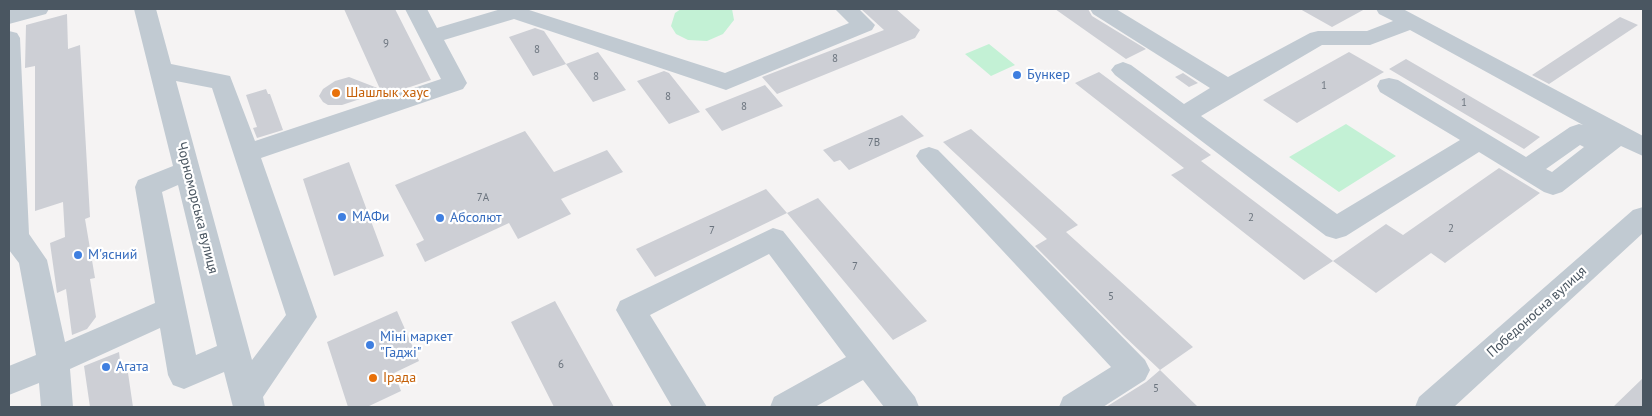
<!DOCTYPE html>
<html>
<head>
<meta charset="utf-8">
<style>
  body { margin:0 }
  #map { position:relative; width:1652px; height:416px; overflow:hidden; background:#f5f3f3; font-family:"PT Sans",sans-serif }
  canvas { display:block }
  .frame { position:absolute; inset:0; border:10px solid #4a5661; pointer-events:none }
</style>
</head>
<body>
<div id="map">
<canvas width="1652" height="416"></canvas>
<div class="frame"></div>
</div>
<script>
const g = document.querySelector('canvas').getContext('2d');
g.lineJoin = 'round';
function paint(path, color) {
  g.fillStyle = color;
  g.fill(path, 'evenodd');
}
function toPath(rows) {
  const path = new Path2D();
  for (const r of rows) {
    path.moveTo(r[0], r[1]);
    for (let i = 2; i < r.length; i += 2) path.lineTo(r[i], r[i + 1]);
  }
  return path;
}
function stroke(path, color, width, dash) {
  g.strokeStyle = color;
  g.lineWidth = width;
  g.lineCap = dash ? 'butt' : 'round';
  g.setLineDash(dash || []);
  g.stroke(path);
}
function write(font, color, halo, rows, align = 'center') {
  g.font = font + ' "PT Sans",sans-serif';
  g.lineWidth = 4.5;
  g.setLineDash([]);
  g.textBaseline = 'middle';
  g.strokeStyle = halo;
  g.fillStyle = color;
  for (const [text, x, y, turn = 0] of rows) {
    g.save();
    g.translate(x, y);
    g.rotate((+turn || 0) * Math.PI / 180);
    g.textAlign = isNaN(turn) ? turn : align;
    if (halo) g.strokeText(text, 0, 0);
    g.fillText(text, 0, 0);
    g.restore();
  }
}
const green = toPath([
  [681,9,732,9,734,20,723,34,707,41,688,40,676,34,671,26,675,13],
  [989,44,1015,65,991,76,965,54],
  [1346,124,1396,156,1339,192,1289,157]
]);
const building = toPath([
  [344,9,395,9,431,80,383,96,381,92,342,105,328,105,323,102,319,96,323,89,335,81,349,77,380,89],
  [861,9,896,9,920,30,915,38,777,94,762,77,884,30],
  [1055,9,1088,9,1092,16,1146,49,1126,59],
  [1300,9,1365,9,1332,27],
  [67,14,68,49,80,45,90,217,85,219,95,278,90,279,96,317,87,329,72,335,66,289,57,293,50,243,65,237,63,202,35,211,35,66,25,68,26,25],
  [1620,17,1638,25,1549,84,1532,75],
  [535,28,544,31,566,64,533,76,509,37],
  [598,52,626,90,593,102,566,64],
  [1349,52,1384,72,1297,123,1263,100],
  [1406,59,1540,137,1524,149,1389,69],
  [664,71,669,73,700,112,669,124,637,81],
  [1099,72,1211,155,1201,161,1333,261,1304,280,1171,175,1184,168,1075,83],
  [1183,73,1198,83,1189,87,1175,77],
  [765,85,783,106,722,131,705,109],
  [266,89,268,94,270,94,283,130,257,138,253,128,257,127,246,95],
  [902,115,924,136,849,170,840,160,834,162,823,150],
  [971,129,1078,225,1066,232,1193,347,1160,370,1123,335,1035,246,1047,239,943,142],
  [525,131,554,172,607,150,623,172,561,199,571,214,518,239,509,223,425,262,416,244,424,240,395,185],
  [349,162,384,256,334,276,303,179],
  [1499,168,1540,193,1445,263,1431,253,1376,293,1333,261,1386,224,1403,235],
  [766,189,787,213,655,277,636,249],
  [818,198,927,321,893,340,787,213],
  [555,301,614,407,554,407,511,322],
  [397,311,419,361,394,373,401,391,367,407,348,407,327,342],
  [119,352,121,369,127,366,133,407,90,407,84,366],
  [1160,370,1198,407,1106,407,1146,382],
  [1643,378,1643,407,1613,407]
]);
const minor = toPath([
  [14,9,49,9,46,14,9,24,9,10,14,9],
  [134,9,156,9,171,64,230,76,255,141,441,79,405,9,427,9,437,28,501,9,526,9,725,73,849,23,835,9,859,9,875,25,872,30,726,90,514,19,444,40,467,83,463,89,261,158,317,317,263,397,265,407,233,407,224,372,184,389,173,385,168,375,160,328,70,369,73,407,41,407,39,383,9,395,9,366,36,355,19,263,9,250,9,31,17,33,20,38,29,234,47,260,65,342,155,303,135,187,138,180,173,166,134,9],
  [176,81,212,88,286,315,252,360,176,81],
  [178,185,217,346,196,355,162,192,178,185],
  [1090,9,1116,9,1228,77,1310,33,1318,31,1367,31,1393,21,1379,14,1376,9,1403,9,1643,136,1643,156,1621,146,1562,192,1553,195,1544,192,1479,152,1346,236,1336,239,1326,236,1115,75,1111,70,1115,65,1123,62,1131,65,1184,104,1210,88,1093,14,1090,9],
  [1410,30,1583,125,1579,124,1570,127,1526,157,1398,80,1389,78,1380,80,1377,86,1380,92,1460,140,1337,214,1201,116,1322,45,1370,45,1410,30],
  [1580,145,1584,147,1552,172,1546,169,1580,145],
  [929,147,938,150,1145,360,1150,370,1145,380,1103,407,1059,407,1063,397,1111,367,920,162,916,156,920,150,929,147],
  [1643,207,1643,233,1454,407,1415,407,1419,397,1633,210,1643,207],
  [773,228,783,231,915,397,919,407,884,407,863,380,815,407,770,407,774,397,846,357,769,254,650,315,707,407,672,407,616,310,620,301,773,228]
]);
const markers = [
  [1017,75,5,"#3f7fe0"],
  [336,93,5,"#e8710a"],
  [342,217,5,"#3f7fe0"],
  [440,218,5,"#3f7fe0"],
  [78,255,5,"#3f7fe0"],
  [370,345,5,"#3f7fe0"],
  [106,367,5,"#3f7fe0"],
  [373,378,5,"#e8710a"]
];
const numberNames = [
  ["9",386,44],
  ["8",537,50],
  ["8",835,59],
  ["8",596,77],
  ["1",1324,86],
  ["8",668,97],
  ["1",1464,103],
  ["8",744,107],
  ["7В",874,143],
  ["7А",483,198],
  ["2",1251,218],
  ["2",1451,229],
  ["7",712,231],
  ["7",855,267],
  ["5",1111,297],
  ["6",561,365],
  ["5",1156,389]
];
const shopNames = [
  ["Бункер",1027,75],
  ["МАФи",352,217],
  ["Абсолют",450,218],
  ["М'ясний",88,255],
  ["Міні маркет",380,337],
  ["\"Гаджі\"",380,353],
  ["Агата",116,367]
];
const foodNames = [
  ["Шашлык хаус",346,93],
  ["Ірада",383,378]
];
const streetNames = [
  ["Чорноморська вулиця",197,208,76],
  ["Победоносна вулиця",1537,312,-42]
];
paint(green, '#c3f1d5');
paint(building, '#cdcfd5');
paint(minor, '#c1cad2');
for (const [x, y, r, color] of markers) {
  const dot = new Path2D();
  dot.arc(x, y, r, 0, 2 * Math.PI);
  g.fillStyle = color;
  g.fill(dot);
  stroke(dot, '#fff', 2);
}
write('11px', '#6b747e', null, numberNames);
write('14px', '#366cbe', '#fff', shopNames, 'left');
write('14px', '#c56008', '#fff', foodNames, 'left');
write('14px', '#4a5661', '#fff', streetNames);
</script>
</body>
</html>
